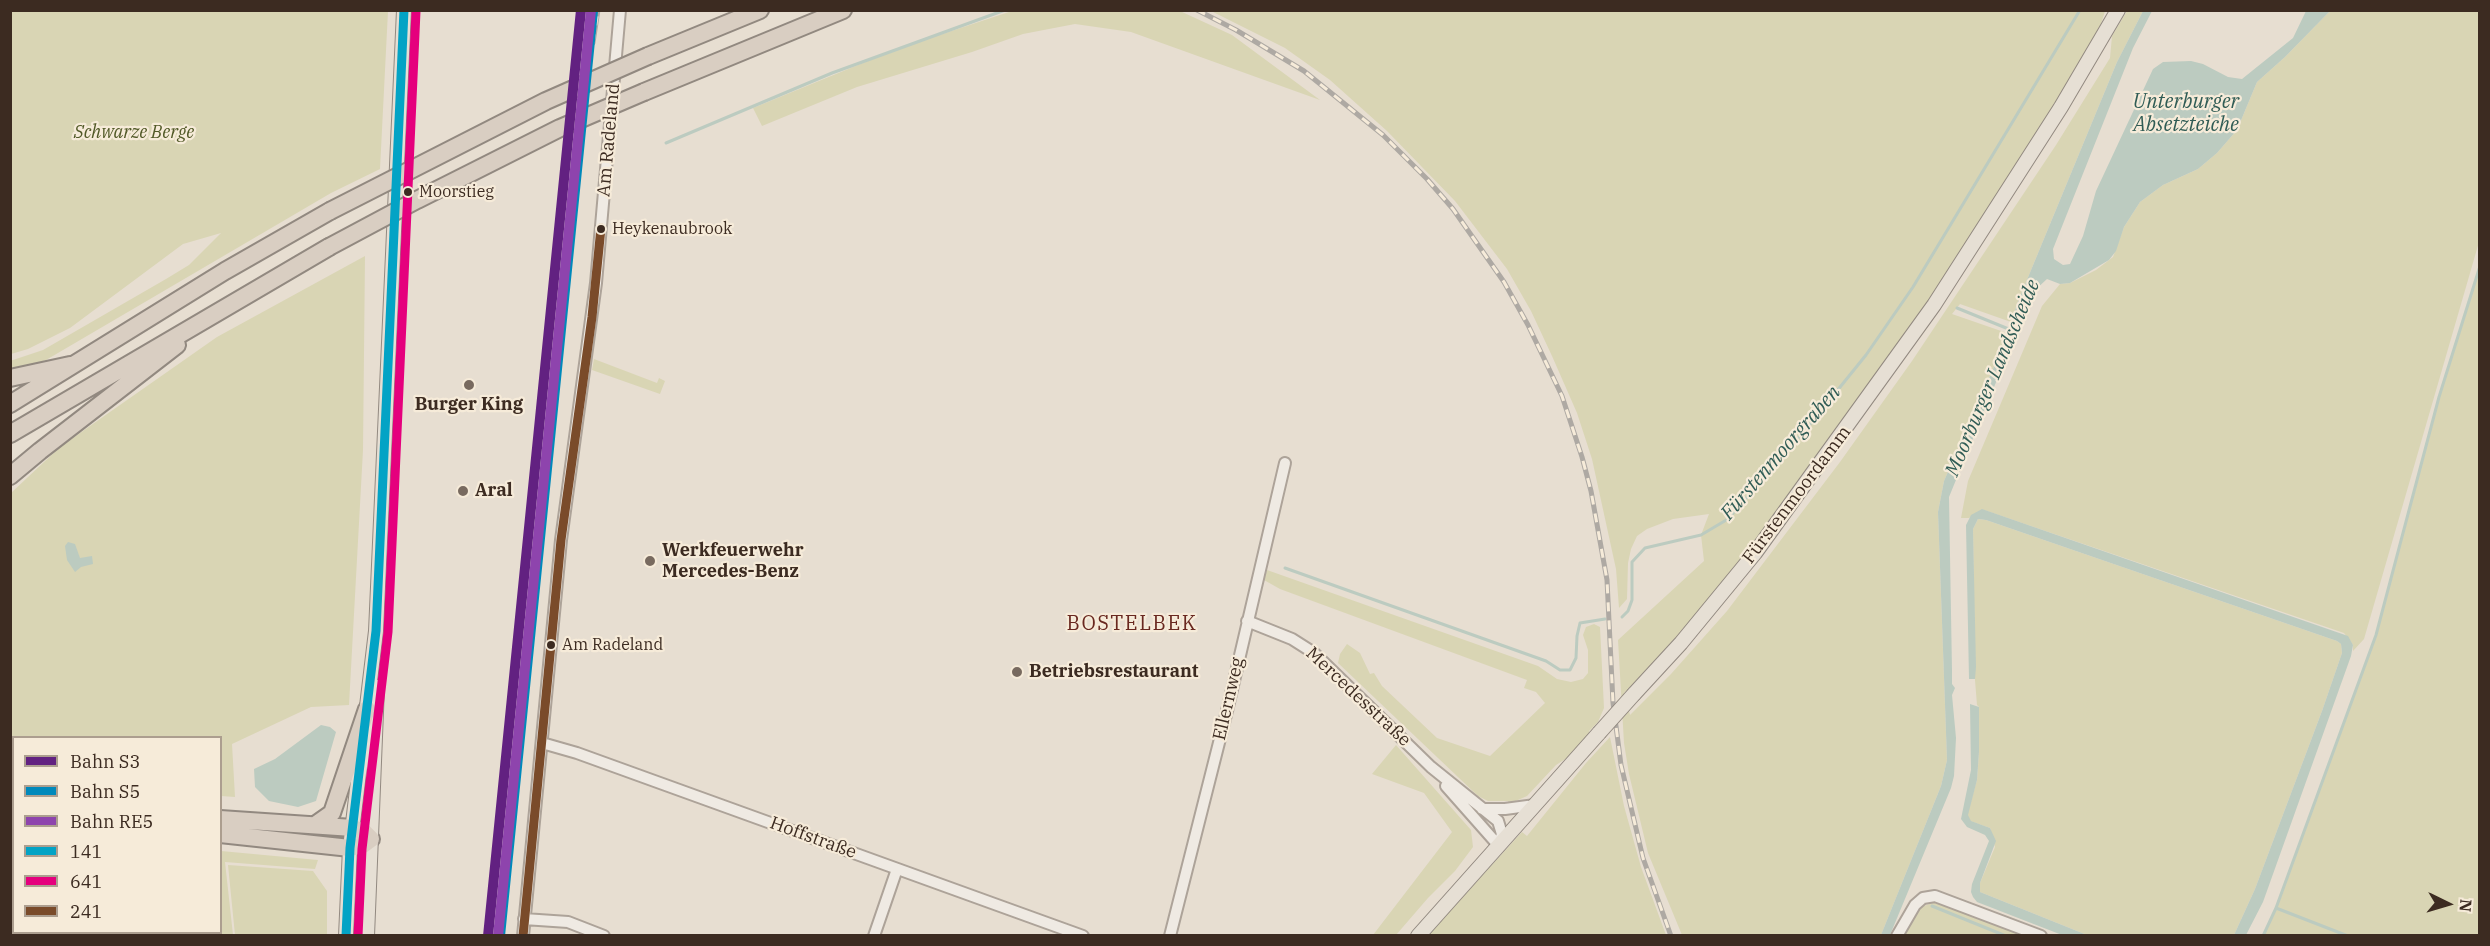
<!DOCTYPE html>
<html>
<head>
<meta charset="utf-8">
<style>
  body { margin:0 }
  #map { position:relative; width:2490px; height:946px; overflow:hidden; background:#e7ded1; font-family:"IBM Plex Serif",serif }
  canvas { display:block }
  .frame { position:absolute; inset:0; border:12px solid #3c2b21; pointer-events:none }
  .legend { position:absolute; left:12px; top:736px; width:210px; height:198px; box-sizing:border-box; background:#f6ebd9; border:2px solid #ac9e8f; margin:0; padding:8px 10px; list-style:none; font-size:18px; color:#3c2b21 }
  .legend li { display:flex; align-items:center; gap:12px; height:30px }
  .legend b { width:30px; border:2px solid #ac9e8f }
  .north { position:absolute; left:2418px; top:874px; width:60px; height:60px; -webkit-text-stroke:4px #f6ebd9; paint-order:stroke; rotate:95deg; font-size:16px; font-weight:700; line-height:24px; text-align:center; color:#3c2b21 }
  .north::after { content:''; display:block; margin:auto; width:21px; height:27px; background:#3c2b21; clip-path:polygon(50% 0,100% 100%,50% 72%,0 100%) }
</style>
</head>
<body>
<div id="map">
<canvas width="2490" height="946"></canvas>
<div class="frame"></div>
<ul class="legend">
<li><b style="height:8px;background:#622181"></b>Bahn S3</li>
<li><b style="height:8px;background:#0089bb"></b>Bahn S5</li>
<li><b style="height:8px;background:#8e44ad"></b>Bahn RE5</li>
<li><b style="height:8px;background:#03a3c5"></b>141</li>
<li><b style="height:8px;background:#e5007d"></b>641</li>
<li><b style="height:8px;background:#7a4b2a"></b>241</li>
</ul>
<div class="north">N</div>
</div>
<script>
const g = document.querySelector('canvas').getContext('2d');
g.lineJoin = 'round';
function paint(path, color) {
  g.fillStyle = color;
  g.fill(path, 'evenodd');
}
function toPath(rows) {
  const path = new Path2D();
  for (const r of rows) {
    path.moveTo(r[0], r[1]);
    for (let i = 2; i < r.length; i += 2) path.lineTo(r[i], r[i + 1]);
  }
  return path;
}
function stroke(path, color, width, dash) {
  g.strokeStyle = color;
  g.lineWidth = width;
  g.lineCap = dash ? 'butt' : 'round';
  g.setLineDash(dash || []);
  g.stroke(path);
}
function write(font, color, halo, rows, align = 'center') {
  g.font = font + ' "IBM Plex Serif",serif';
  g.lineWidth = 4.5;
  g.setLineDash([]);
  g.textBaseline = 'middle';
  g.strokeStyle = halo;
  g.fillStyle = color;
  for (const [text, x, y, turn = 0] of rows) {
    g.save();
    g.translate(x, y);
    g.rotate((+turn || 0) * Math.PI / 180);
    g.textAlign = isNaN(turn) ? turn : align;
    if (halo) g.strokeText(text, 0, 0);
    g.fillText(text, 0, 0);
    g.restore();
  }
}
const green = toPath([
  [1015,10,1180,11,1232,35,1320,100,1131,32,1075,24,1023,34,972,52,857,87,762,126,753,108,897,49],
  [11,11,388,11,380,169,331,193,46,360,11,373,10,361,43,350,166,279,189,265,221,233,183,244,70,328,28,349,11,354],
  [1211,11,2105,11,2101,24,2031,146,1976,233,1863,397,1733,571,1686,629,1624,693,1630,715,1671,674,1727,611,1840,462,1912,361,2056,145,2110,58,2112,36,2127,11,2143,11,2117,62,2017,304,2011,322,1960,304,1952,314,2004,332,2007,337,1944,481,1938,512,1947,760,1941,786,1881,935,1682,935,1648,853,1629,774,1624,743,1618,640,1704,561,1701,535,1709,514,1673,519,1647,529,1637,536,1631,549,1628,563,1627,599,1619,608,1616,569,1592,459,1577,413,1552,356,1531,311,1507,269,1455,201,1387,131,1330,80,1285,48],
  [2330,11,2479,11,2479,242,2364,639,2353,651,2353,645,2344,633,1987,511,1982,510,1969,518,1961,518,1968,481,2042,306,2060,284,2070,283,2096,270,2113,257,2124,227,2140,202,2163,185,2198,169,2217,153,2237,130,2257,82,2285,57],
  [365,256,363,450,349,705,311,707,232,744,235,797,221,796,220,738,14,738,13,763,11,762,11,493,60,447,217,337],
  [2479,266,2479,935,2263,935,2276,908,2376,635,2439,397],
  [594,359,657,383,659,378,665,381,660,394,592,370],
  [1978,519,1986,520,2337,641,2341,644,2342,653,2322,711,2255,889,2234,935,2087,935,1980,892,1980,883,1995,847,1990,828,1970,821,1967,815,1977,780,1979,752,1979,707,1977,705,1975,680,1973,529],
  [1267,570,1538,666,1557,679,1571,682,1583,679,1588,673,1588,650,1583,635,1586,627,1594,624,1600,627,1604,708,1598,722,1589,731,1590,734,1570,756,1556,765,1527,796,1509,804,1508,801,1488,801,1478,796,1338,663,1340,654,1347,644,1360,653,1370,674,1374,673,1382,686,1437,738,1490,756,1545,703,1536,692,1524,688,1527,680,1280,589,1264,580],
  [1610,737,1624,806,1641,867,1666,935,1428,935,1522,832,1527,836,1586,763],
  [1396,745,1471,830,1473,847,1455,871,1428,898,1396,935,1373,935,1452,832,1424,793,1372,774],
  [221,851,318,860,315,869,225,862,233,935,11,935,11,887,13,888,14,932,220,932],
  [228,865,313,871,327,891,327,935,235,935],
  [1935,902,1953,907,2028,936,1900,936,1916,909]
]);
const water = toPath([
  [2143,11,2152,11,2133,48,2053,249,2054,259,2063,265,2070,264,2083,236,2096,191,2153,69,2163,62,2191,61,2203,64,2228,77,2242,79,2293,38,2306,11,2330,11,2285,57,2257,82,2237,130,2217,153,2198,169,2163,185,2140,202,2124,227,2116,251,2109,260,2070,283,2060,284,2047,279,2033,292,1949,497,1952,671,1952,684,1955,688,1952,695,1956,738,1954,776,1951,788,1890,935,1881,935,1941,786,1947,760,1938,512,1944,481,2007,337,2017,304,2117,62],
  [1982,509,2348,636,2353,645,2351,656,2263,902,2246,935,2234,935,2255,889,2322,711,2342,653,2341,644,2337,641,1986,520,1978,519,1973,529,1976,667,1975,679,1969,679,1966,525,1971,515],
  [68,542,75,544,80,558,92,556,93,564,81,567,75,572,67,560,65,546],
  [1970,704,1979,707,1979,752,1977,780,1968,815,1971,821,1990,828,1996,841,1980,883,1980,892,2087,935,2062,935,1977,902,1973,897,1971,892,1972,884,1989,841,1985,835,1967,827,1961,819,1971,770],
  [321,725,330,727,336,732,316,801,298,807,269,801,255,787,254,769,275,759]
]);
const stream = toPath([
  [666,143,832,73,1005,10],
  [1957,308,2011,330],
  [1285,568,1546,661,1560,670,1570,670,1576,658,1577,636,1580,623,1605,619],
  [1622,617,1628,611,1632,600,1632,562,1645,548,1701,535,1728,519,1811,423,1866,355,1913,287,2080,10],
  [1932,906,2006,936],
  [2263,936,2276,908],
  [2348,936,2276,908,2376,635,2439,397,2480,266]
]);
const minor = toPath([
  [1247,621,1292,639,1314,653,1431,767,1498,821,1502,834,1499,844],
  [542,743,577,753,1083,936],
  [1446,786,1499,846],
  [1482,809,1505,809,1535,805],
  [524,919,568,922,604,936],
  [523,936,561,540,596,283,620,10],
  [874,936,897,869],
  [1170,936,1227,711,1285,463],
  [1897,936,1915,905,1923,898,1935,896,2041,936]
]);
const major = toPath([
  [1634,694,1681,643,1755,553,1934,305,2061,107,2118,10],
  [346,936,350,848,376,631,404,10],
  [367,936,377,687],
  [1418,936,1599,733]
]);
const highway = toPath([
  [648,56,760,10],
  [644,92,843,10],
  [10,378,70,365],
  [10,404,225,271,330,211],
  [10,434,329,247],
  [10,476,40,451,177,345],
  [10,789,14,790],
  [10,804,14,804],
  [220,819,353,828,364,832,371,839,363,845,350,848,220,834],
  [315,825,332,813,367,709]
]);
const rail = toPath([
  [1197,10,1236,30,1304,71,1383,135,1427,179,1453,209,1504,282,1528,325,1562,396,1582,457,1591,491,1607,580,1613,703,1621,765,1643,858,1671,936],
  [593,43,598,10]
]);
const majorBridge = toPath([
  [1599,733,1634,694]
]);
const highwayBridge = toPath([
  [330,211,546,101,648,56],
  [329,247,417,200,560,128,644,92]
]);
const bus1 = toPath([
  [346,936,350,848,376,631,404,10]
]);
const bus2 = toPath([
  [358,936,362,849,388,632,416,11]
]);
const bus3 = toPath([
  [523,936,561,540,592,317,601,228]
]);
const rail1 = toPath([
  [488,936,581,10]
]);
const rail2 = toPath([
  [500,936,593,11]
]);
const rail3 = toPath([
  [498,936,591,10]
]);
const markers = [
  [408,192,5,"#3c2b21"],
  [601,229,5,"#3c2b21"],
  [469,385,6,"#786a5f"],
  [463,491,6,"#786a5f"],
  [650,561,6,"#786a5f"],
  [551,645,5,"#3c2b21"],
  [1017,672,6,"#786a5f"]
];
const busNames = [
  ["Moorstieg",419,192],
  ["Heykenaubrook",612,229],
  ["Am Radeland",562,645]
];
const parkNames = [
  ["Schwarze Berge",134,133]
];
const streetNames = [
  ["Am Radeland",609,140,-85],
  ["Fürstenmoordamm",1797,495,-53],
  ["Mercedesstraße",1358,697,43],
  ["Ellernweg",1229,699,-77],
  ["Hoffstraße",813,838,20]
];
const poiNames = [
  ["Burger King",469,405,"center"],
  ["Aral",475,491],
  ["Werkfeuerwehr",662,551],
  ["Mercedes-Benz",662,572],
  ["Betriebsrestaurant",1029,672]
];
const waterNames = [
  ["Unterburger",2186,102],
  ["Absetzteiche",2186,125],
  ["Moorburger Landscheide",1993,378,-67],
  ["Fürstenmoorgraben",1781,453,-49]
];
const neighbourhoodNames = [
  ["BOSTELBEK",1132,624]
];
paint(green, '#d9d5b4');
paint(water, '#bccbc0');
stroke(stream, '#bccbc0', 3);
stroke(minor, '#ada399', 14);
stroke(major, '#928980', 16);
stroke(highway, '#928980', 20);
stroke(minor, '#efeae3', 10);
stroke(major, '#e6dfd4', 14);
stroke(highway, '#d9cec2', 16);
stroke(rail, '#aea9a3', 5);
stroke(rail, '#f6ebd9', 3, [9]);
stroke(majorBridge, '#928980', 16, []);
stroke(highwayBridge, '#928980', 20, []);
stroke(majorBridge, '#e6dfd4', 14);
stroke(highwayBridge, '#d9cec2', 16);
stroke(bus1, '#03a3c5', 9);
stroke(bus2, '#e5007d', 9);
stroke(bus3, '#7a4b2a', 9);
stroke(rail1, '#622181', 10);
stroke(rail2, '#0089bb', 10);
stroke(rail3, '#8e44ad', 10);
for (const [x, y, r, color] of markers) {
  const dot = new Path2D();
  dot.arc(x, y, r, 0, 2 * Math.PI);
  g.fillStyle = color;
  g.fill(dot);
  stroke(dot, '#f6ebd9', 2);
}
write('16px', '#3c2b21', '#f6ebd9', busNames, 'left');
write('italic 18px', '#515927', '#f6ebd9', parkNames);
write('18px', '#3c2b21', '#f6ebd9', streetNames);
write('bold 18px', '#3c2b21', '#f6ebd9', poiNames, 'left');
write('italic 20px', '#305c55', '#f6ebd9', waterNames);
g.letterSpacing = '1.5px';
write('20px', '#692820', '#f6ebd9', neighbourhoodNames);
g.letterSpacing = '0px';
</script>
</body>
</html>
